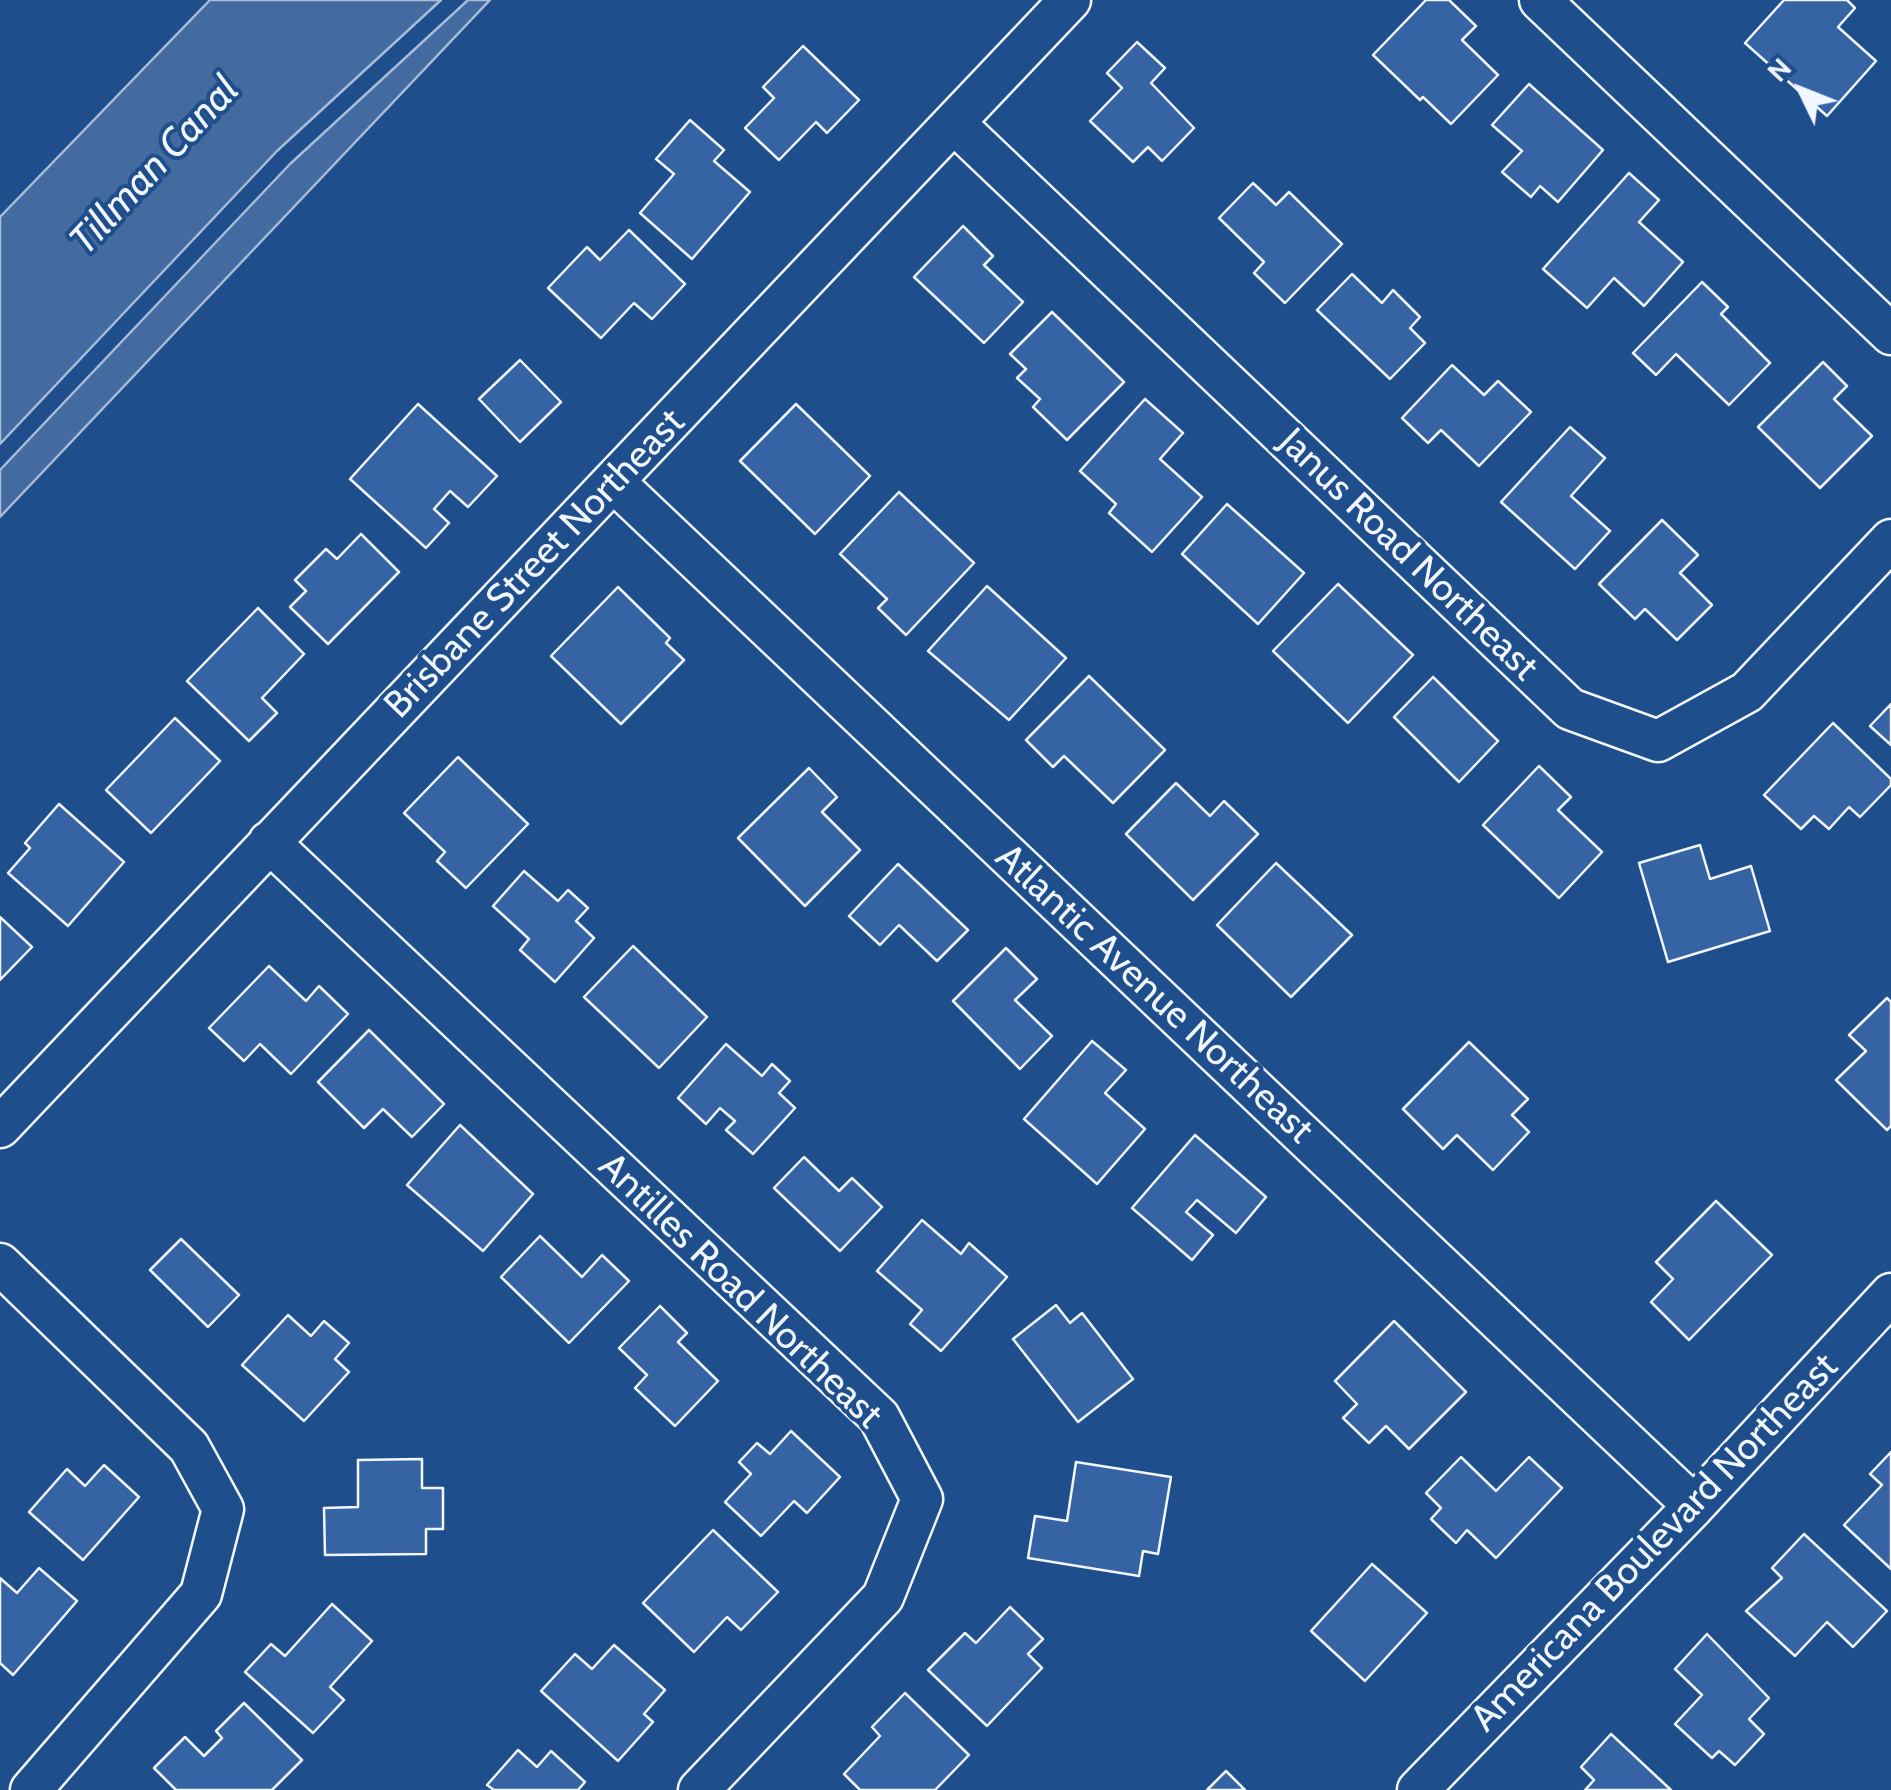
<!DOCTYPE html>
<html>
<head>
<meta charset="utf-8">
<style>
  body { margin:0 }
  #map { position:relative; width:1891px; height:1790px; overflow:hidden; background:#1f4e8c; font-family:Cabin,sans-serif }
  canvas { display:block }
  .north { position:absolute; left:1751px; top:40px; width:100px; height:100px; -webkit-text-stroke:8px #1f4e8c; paint-order:stroke; rotate:313deg; font-size:28px; font-weight:700; line-height:40px; text-align:center; color:#f2f6ff }
  .north::after { content:''; display:block; margin:auto; width:35px; height:45px; background:#f2f6ff; clip-path:polygon(50% 0,100% 100%,50% 72%,0 100%) }
</style>
</head>
<body>
<div id="map">
<canvas width="1891" height="1790"></canvas>
<div class="north">N</div>
</div>
<script>
const g = document.querySelector('canvas').getContext('2d');
g.lineJoin = 'round';
function paint(path, color) {
  g.fillStyle = color;
  g.fill(path, 'evenodd');
}
function toPath(rows) {
  const path = new Path2D();
  for (const r of rows) {
    path.moveTo(r[0], r[1]);
    for (let i = 2; i < r.length; i += 2) path.lineTo(r[i], r[i + 1]);
  }
  return path;
}
function stroke(path, color, width, dash) {
  g.strokeStyle = color;
  g.lineWidth = width;
  g.lineCap = dash ? 'butt' : 'round';
  g.setLineDash(dash || []);
  g.stroke(path);
}
function write(font, color, halo, rows, align = 'center') {
  g.font = font + ' Cabin,sans-serif';
  g.lineWidth = 8;
  g.setLineDash([]);
  g.textBaseline = 'middle';
  g.strokeStyle = halo;
  g.fillStyle = color;
  for (const [text, x, y, turn = 0] of rows) {
    g.save();
    g.translate(x, y);
    g.rotate((+turn || 0) * Math.PI / 180);
    g.textAlign = isNaN(turn) ? turn : align;
    if (halo) g.strokeText(text, 0, 0);
    g.fillText(text, 0, 0);
    g.restore();
  }
}
const water = toPath([
  [210,0,441,0,277,151,0,444,0,217,210,0],
  [468,0,490,0,0,517,0,470,290,164,468,0]
]);
const building = toPath([
  [1426,0,1449,0,1476,26,1462,40,1498,75,1451,124,1423,97,1420,100,1373,55,1426,0],
  [1784,0,1847,0,1855,8,1838,27,1876,61,1827,116,1745,43,1784,0],
  [1137,42,1165,68,1151,83,1194,128,1162,161,1148,147,1133,162,1090,121,1122,88,1107,73,1137,42],
  [803,46,859,100,827,133,816,122,779,160,745,128,774,98,763,87,803,46],
  [1529,84,1603,150,1558,202,1540,186,1531,197,1502,172,1522,151,1492,125,1529,84],
  [690,120,724,150,714,161,750,192,692,259,640,213,674,174,656,159,690,120],
  [1629,173,1659,200,1639,222,1683,262,1644,306,1614,278,1587,308,1543,269,1629,173],
  [1253,183,1276,205,1289,192,1342,244,1285,303,1254,273,1264,262,1219,218,1253,183],
  [963,226,993,256,984,265,1023,302,984,343,914,277,963,226],
  [629,230,685,284,652,319,634,303,601,338,548,288,587,247,600,260,629,230],
  [1352,274,1382,303,1393,290,1420,317,1410,328,1425,343,1390,379,1317,310,1352,274],
  [1702,282,1728,307,1721,314,1770,363,1729,405,1676,354,1656,375,1633,353,1702,282],
  [1052,312,1124,382,1067,440,1033,407,1040,399,1017,378,1026,369,1010,354,1052,312],
  [520,360,561,402,520,442,479,399,520,360],
  [1823,362,1847,386,1834,399,1872,436,1820,488,1758,427,1823,362],
  [1452,365,1484,395,1498,381,1531,412,1479,466,1441,430,1428,443,1402,418,1452,365],
  [1145,399,1183,433,1160,459,1202,497,1152,552,1109,513,1116,504,1080,471,1145,399],
  [418,404,497,476,468,507,450,491,434,509,449,523,426,548,350,479,418,404],
  [796,404,870,476,815,534,740,461,796,404],
  [1570,427,1605,458,1571,496,1610,531,1575,569,1501,502,1570,427],
  [899,492,974,563,906,635,878,608,887,599,840,554,899,492],
  [1227,504,1304,573,1258,624,1182,554,1227,504],
  [1662,520,1698,555,1680,573,1712,605,1677,640,1645,609,1635,619,1599,584,1662,520],
  [361,534,399,572,328,644,290,607,306,591,295,580,326,549,337,559,361,534],
  [1338,584,1413,655,1348,723,1273,651,1338,584],
  [987,586,1066,658,1009,720,928,651,987,586],
  [618,587,670,638,666,643,684,660,621,724,551,656,618,587],
  [258,608,304,654,262,698,277,713,249,741,187,681,258,608],
  [1089,676,1165,750,1113,803,1064,756,1053,767,1026,740,1089,676],
  [1433,677,1498,741,1459,782,1394,717,1433,677],
  [1891,704,1891,745,1870,726,1891,704],
  [175,718,220,761,151,833,106,790,175,718],
  [1833,723,1891,779,1891,785,1860,817,1849,807,1829,829,1814,816,1801,829,1764,795,1833,723],
  [458,757,528,824,466,888,437,861,445,852,404,813,458,757],
  [1539,766,1571,797,1558,810,1602,852,1559,898,1483,825,1539,766],
  [809,768,837,797,822,812,860,850,805,906,738,838,809,768],
  [1176,783,1210,816,1224,801,1258,834,1193,900,1126,834,1176,783],
  [59,804,124,862,68,926,8,873,30,848,25,843,59,804],
  [1700,845,1710,879,1751,866,1770,931,1668,962,1639,863,1700,845],
  [1276,863,1352,935,1291,997,1217,925,1276,863],
  [898,864,968,930,937,961,899,925,880,945,849,916,898,864],
  [524,871,558,901,568,890,588,908,576,921,594,938,555,982,520,950,529,939,493,906,524,871],
  [0,917,32,947,0,980,0,917],
  [633,946,707,1017,659,1068,584,997,633,946],
  [1006,948,1037,979,1015,1000,1052,1036,1020,1069,953,1001,1006,948],
  [269,966,306,1001,319,986,348,1014,291,1074,260,1044,244,1061,209,1028,269,966],
  [1887,998,1891,1002,1891,1126,1887,1130,1836,1080,1866,1051,1849,1035,1887,998],
  [369,1030,444,1104,412,1137,383,1109,364,1128,318,1082,369,1030],
  [1092,1041,1126,1070,1105,1093,1145,1129,1097,1184,1024,1119,1092,1041],
  [1469,1042,1528,1099,1512,1115,1529,1132,1493,1170,1457,1135,1443,1149,1403,1109,1469,1042],
  [726,1044,762,1076,772,1064,790,1081,779,1093,795,1108,753,1154,726,1130,735,1121,720,1108,706,1124,678,1098,726,1044],
  [460,1125,533,1194,483,1251,407,1185,460,1125],
  [1195,1135,1266,1197,1236,1233,1197,1200,1186,1212,1213,1235,1192,1260,1132,1208,1195,1135],
  [804,1157,839,1191,852,1178,882,1207,840,1251,774,1188,804,1157],
  [1716,1201,1772,1255,1689,1340,1651,1302,1673,1279,1656,1262,1716,1201],
  [922,1220,961,1254,969,1243,1007,1277,941,1351,910,1324,922,1310,877,1271,922,1220],
  [540,1236,582,1277,602,1255,629,1281,569,1343,501,1277,540,1236],
  [181,1239,239,1295,208,1327,150,1270,181,1239],
  [1056,1305,1070,1323,1082,1313,1133,1379,1078,1422,1013,1339,1056,1305],
  [660,1306,687,1333,678,1342,718,1381,675,1426,635,1388,647,1375,619,1348,660,1306],
  [288,1315,311,1336,324,1321,349,1343,335,1359,349,1372,304,1421,242,1365,288,1315],
  [1394,1321,1466,1392,1409,1449,1386,1426,1369,1443,1343,1418,1357,1404,1335,1381,1394,1321],
  [791,1431,840,1477,807,1513,794,1501,761,1536,725,1502,751,1474,739,1462,757,1443,770,1454,791,1431],
  [1891,1452,1891,1569,1844,1525,1882,1485,1870,1474,1891,1452],
  [1461,1457,1496,1491,1529,1457,1562,1488,1496,1558,1467,1530,1456,1543,1431,1519,1441,1508,1426,1493,1461,1457],
  [422,1459,422,1488,443,1488,443,1529,426,1529,426,1554,325,1555,324,1508,358,1507,358,1460,422,1459],
  [1076,1462,1171,1477,1158,1554,1143,1551,1139,1576,1028,1558,1035,1516,1067,1521,1076,1462],
  [104,1465,139,1497,83,1560,29,1512,67,1469,85,1486,104,1465],
  [713,1530,778,1592,741,1630,727,1617,694,1652,643,1603,713,1530],
  [1804,1534,1887,1611,1853,1647,1827,1622,1795,1656,1746,1611,1782,1578,1772,1568,1804,1534],
  [1372,1564,1427,1613,1365,1681,1311,1631,1372,1564],
  [39,1568,77,1601,13,1675,0,1663,0,1578,17,1593,39,1568],
  [332,1604,372,1641,330,1687,344,1700,313,1733,245,1672,271,1644,285,1656,332,1604],
  [1010,1607,1043,1639,1028,1654,1042,1668,987,1726,928,1670,965,1633,976,1643,1010,1607],
  [1707,1634,1769,1698,1749,1719,1764,1734,1735,1765,1719,1751,1712,1758,1675,1724,1702,1695,1675,1669,1707,1634],
  [614,1645,665,1690,644,1714,653,1722,618,1761,541,1691,575,1654,592,1669,614,1645],
  [905,1693,969,1755,935,1790,860,1790,844,1774,880,1736,872,1727,905,1693],
  [244,1703,302,1760,272,1790,176,1790,154,1768,185,1737,204,1756,222,1738,216,1731,244,1703],
  [1611,1734,1671,1790,1585,1790,1594,1780,1581,1767,1611,1734],
  [518,1750,537,1767,551,1751,585,1782,578,1790,494,1790,487,1785,518,1750],
  [1226,1771,1245,1790,1207,1790,1226,1771]
]);
const minor = toPath([
  [1540,0,1891,334],
  [954,123,1570,709,1658,741,1747,692,1891,540],
  [614,482,1694,1506],
  [269,842,879,1417,922,1499,883,1597,699,1790],
  [0,1127,1070,0],
  [0,1264,189,1447,223,1509,201,1594,31,1790],
  [1418,1790,1694,1506,1891,1294]
]);
const streetNames = [
  ["Janus Road Northeast",1408,555,44],
  ["Brisbane Street Northeast",535,564,-46],
  ["Atlantic Avenue Northeast",1154,994,43],
  ["Antilles Road Northeast",740,1291,44],
  ["Americana Boulevard Northeast",1655,1543,-46]
];
const waterNames = [
  ["Tillman Canal",155,166,-47]
];
paint(water, '#446ba0');
stroke(water, '#a8bbd7', 2.5);
paint(building, '#3563a3');
stroke(building, '#f2f6ff', 2.5);
stroke(minor, '#f2f6ff', 45);
stroke(minor, '#1f4e8c', 40);
write('38px', '#f2f6ff', '#1f4e8c', streetNames);
write('italic 40px', '#f2f6ff', '#1f4e8c', waterNames);
</script>
</body>
</html>
